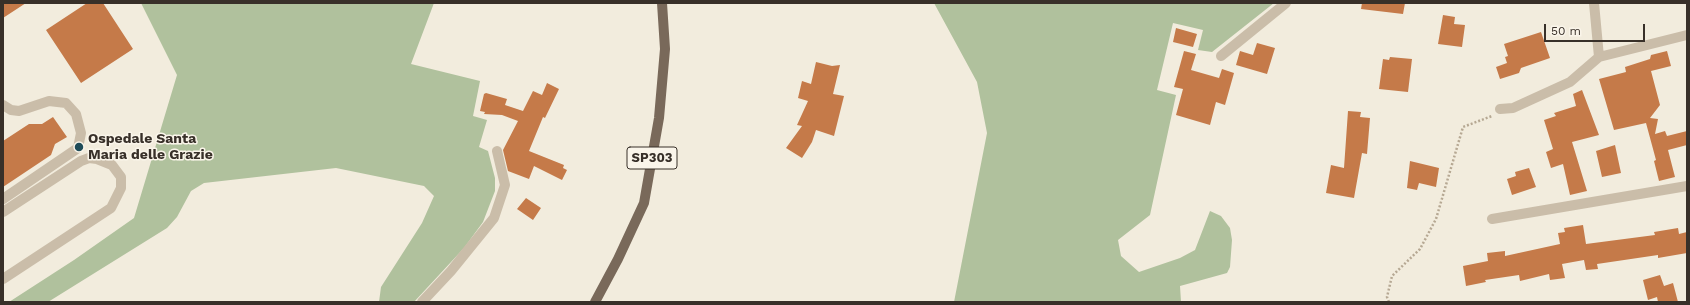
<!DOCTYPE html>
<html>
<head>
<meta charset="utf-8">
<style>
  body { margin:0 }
  #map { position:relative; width:1690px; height:305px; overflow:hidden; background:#f2ecdd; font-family:"Work Sans",sans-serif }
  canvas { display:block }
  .frame { position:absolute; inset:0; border:4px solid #383029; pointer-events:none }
  .scale { position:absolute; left:1544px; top:24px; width:101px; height:18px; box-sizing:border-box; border:2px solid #383029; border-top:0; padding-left:5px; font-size:12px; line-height:14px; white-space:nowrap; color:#383029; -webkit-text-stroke:3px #faf5ea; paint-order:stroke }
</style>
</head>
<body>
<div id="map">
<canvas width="1690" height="305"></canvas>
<div class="frame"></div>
<div class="scale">50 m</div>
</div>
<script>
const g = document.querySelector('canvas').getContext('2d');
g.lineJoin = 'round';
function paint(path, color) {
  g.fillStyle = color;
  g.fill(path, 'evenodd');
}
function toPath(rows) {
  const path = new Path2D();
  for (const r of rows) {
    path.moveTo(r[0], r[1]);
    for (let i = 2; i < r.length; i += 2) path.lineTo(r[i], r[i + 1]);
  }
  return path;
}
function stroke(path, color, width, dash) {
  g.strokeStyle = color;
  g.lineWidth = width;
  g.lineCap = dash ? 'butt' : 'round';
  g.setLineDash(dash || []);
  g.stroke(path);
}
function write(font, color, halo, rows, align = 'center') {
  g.font = font + ' "Work Sans",sans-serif';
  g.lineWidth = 3;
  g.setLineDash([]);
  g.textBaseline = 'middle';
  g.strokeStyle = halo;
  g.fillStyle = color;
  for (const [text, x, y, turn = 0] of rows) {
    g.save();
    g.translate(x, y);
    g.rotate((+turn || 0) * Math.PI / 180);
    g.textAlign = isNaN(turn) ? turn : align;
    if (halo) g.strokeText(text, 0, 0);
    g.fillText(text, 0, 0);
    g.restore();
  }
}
const green = toPath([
  [141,3,434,3,411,64,480,81,473,116,487,120,479,147,488,151,495,178,495,191,483,222,464,248,414,302,379,302,381,287,422,223,434,196,424,186,336,168,204,183,191,191,177,217,167,228,48,302,9,302,74,260,134,218,177,75],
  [934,3,1274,3,1212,52,1198,50,1203,30,1173,23,1157,90,1176,95,1150,215,1118,240,1121,256,1139,272,1180,258,1195,250,1210,211,1221,216,1230,228,1232,240,1230,267,1227,273,1180,286,1181,302,954,302,987,133,977,82]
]);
const building = toPath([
  [3,3,26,3,3,18],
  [87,3,103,3,133,49,81,83,46,30],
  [1362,3,1405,3,1403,14,1361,9],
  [1443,15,1455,17,1454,24,1465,25,1462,47,1438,44],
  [1176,28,1197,34,1193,47,1173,42],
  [1541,32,1550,58,1521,68,1519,73,1500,79,1496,67,1507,63,1505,57,1508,56,1504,44],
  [1257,43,1275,48,1267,74,1236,65,1240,51,1253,55],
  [1184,51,1196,54,1191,70,1219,78,1222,69,1234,73,1225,105,1216,102,1210,125,1176,115,1183,89,1174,87],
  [1667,51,1671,66,1651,71,1660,105,1650,118,1658,119,1655,134,1665,131,1667,136,1687,131,1687,145,1668,150,1675,177,1659,181,1654,161,1656,160,1646,123,1614,130,1599,79,1626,72,1625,67,1650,59,1651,55],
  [1390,57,1412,59,1408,92,1379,89,1383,59,1389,60],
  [816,62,832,66,840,65,833,94,844,96,834,136,816,130,812,142,802,158,786,148,802,126,797,125,808,101,798,98,802,81,811,84],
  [547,83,559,89,545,118,543,117,529,151,564,165,563,168,567,170,562,180,534,166,529,179,508,171,503,150,518,121,502,115,484,114,485,112,480,111,484,94,486,93,507,99,505,105,523,111,533,91,542,95],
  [1582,90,1599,135,1572,142,1587,191,1570,195,1563,164,1551,168,1546,152,1553,149,1544,120,1556,116,1554,113,1576,106,1573,94],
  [1348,111,1361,112,1360,117,1370,118,1367,154,1362,153,1354,198,1326,193,1331,165,1344,168],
  [53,117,67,137,55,144,51,155,3,187,3,141,29,124,42,124],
  [1615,145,1621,173,1602,177,1596,151],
  [1410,161,1439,168,1436,187,1419,183,1417,190,1407,188],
  [1529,168,1536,187,1512,195,1507,179,1516,176,1515,172],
  [526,198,541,208,533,220,517,209],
  [1583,225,1586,244,1655,235,1654,232,1678,228,1679,234,1687,232,1687,253,1658,258,1658,255,1597,264,1598,269,1586,270,1584,260,1562,264,1565,278,1550,280,1549,274,1520,281,1519,275,1485,280,1486,282,1466,286,1463,266,1488,261,1487,253,1505,251,1505,256,1560,244,1558,233,1565,232,1564,228],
  [1660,275,1664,286,1673,283,1678,302,1658,302,1657,297,1648,300,1643,280]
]);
const path = toPath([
  [1389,302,1387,297,1392,276,1420,249,1436,219,1463,127,1492,116]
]);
const minor = toPath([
  [1594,3,1599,57],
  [1221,56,1286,3],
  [3,105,11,110,19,111,49,101,66,103,76,114,81,133,78,148,3,199],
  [1500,109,1513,108,1570,82,1599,57,1687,35],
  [3,212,81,161,89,158,97,159,112,165,121,177,121,188,111,208,3,279],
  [1492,219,1687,186],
  [422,302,451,271,494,218,505,185,497,151]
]);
const major = toPath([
  [595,302,618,259,644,203,659,118,665,49,662,3]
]);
const markers = [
  [79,147,5,"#1f4c59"]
];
const shields = [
  [652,158,50]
];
const shieldNames = [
  ["SP303",652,158]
];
const poiNames = [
  ["Ospedale Santa",88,139],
  ["Maria delle Grazie",88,155]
];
paint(green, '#b0c19d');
paint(building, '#c57a49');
stroke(path, '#b6a893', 2.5, [2, 2]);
stroke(minor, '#cabda9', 10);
stroke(major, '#79695a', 10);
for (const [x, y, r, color] of markers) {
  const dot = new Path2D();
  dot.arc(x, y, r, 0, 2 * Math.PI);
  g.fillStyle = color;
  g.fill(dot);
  stroke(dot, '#faf5ea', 1.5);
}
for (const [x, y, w] of shields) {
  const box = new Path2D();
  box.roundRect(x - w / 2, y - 11, w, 22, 3);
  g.fillStyle = '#faf5ea';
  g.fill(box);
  stroke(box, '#383029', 1);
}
write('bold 13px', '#383029', null, shieldNames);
write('bold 14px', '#383029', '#faf5ea', poiNames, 'left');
</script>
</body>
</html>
